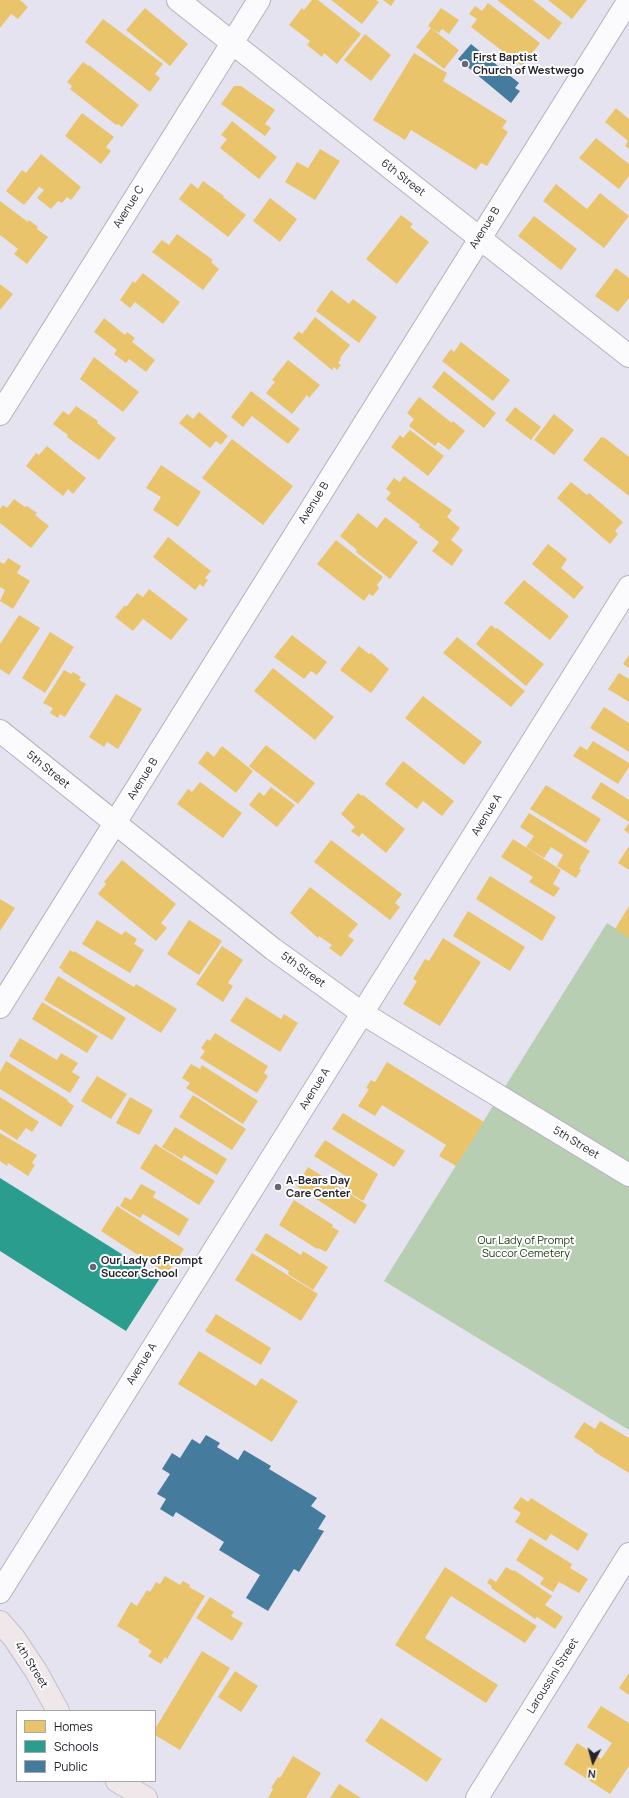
<!DOCTYPE html>
<html>
<head>
<meta charset="utf-8">
<style>
  body { margin:0 }
  #map { position:relative; width:629px; height:1798px; overflow:hidden; background:#e6e3f1; font-family:Manrope,sans-serif }
  canvas { display:block }
  .legend { position:absolute; left:16px; top:1710px; width:140px; height:72px; box-sizing:border-box; background:#fff; border:1px solid #a8a7ab; margin:0; padding:5px 7px; list-style:none; font-size:12px; color:#25232d }
  .legend li { display:flex; align-items:center; gap:8px; height:20px }
  .legend b { width:20px; border:1px solid #a8a7ab }
  .north { position:absolute; left:573px; top:1742px; width:40px; height:40px; -webkit-text-stroke:3px #fff; paint-order:stroke; rotate:186deg; font-size:11px; font-weight:700; line-height:16px; text-align:center; color:#25232d }
  .north::after { content:''; display:block; margin:auto; width:14px; height:18px; background:#25232d; clip-path:polygon(50% 0,100% 100%,50% 72%,0 100%) }
</style>
</head>
<body>
<div id="map">
<canvas width="629" height="1798"></canvas>
<ul class="legend">
<li><b style="height:11px;background:#e9c46a"></b>Homes</li>
<li><b style="height:11px;background:#2a9d8f"></b>Schools</li>
<li><b style="height:11px;background:#457b9d"></b>Public</li>
</ul>
<div class="north">N</div>
</div>
<script>
const g = document.querySelector('canvas').getContext('2d');
g.lineJoin = 'round';
function paint(path, color) {
  g.fillStyle = color;
  g.fill(path, 'evenodd');
}
function toPath(rows) {
  const path = new Path2D();
  for (const r of rows) {
    path.moveTo(r[0], r[1]);
    for (let i = 2; i < r.length; i += 2) path.lineTo(r[i], r[i + 1]);
  }
  return path;
}
function stroke(path, color, width, dash) {
  g.strokeStyle = color;
  g.lineWidth = width;
  g.lineCap = dash ? 'butt' : 'round';
  g.setLineDash(dash || []);
  g.stroke(path);
}
function write(font, color, halo, rows, align = 'center') {
  g.font = font + ' Manrope,sans-serif';
  g.lineWidth = 4;
  g.setLineDash([]);
  g.textBaseline = 'middle';
  g.strokeStyle = halo;
  g.fillStyle = color;
  for (const [text, x, y, turn = 0] of rows) {
    g.save();
    g.translate(x, y);
    g.rotate((+turn || 0) * Math.PI / 180);
    g.textAlign = isNaN(turn) ? turn : align;
    if (halo) g.strokeText(text, 0, 0);
    g.fillText(text, 0, 0);
    g.restore();
  }
}
const green = toPath([
  [607,923,629,937,629,1430,384,1281]
]);
const homes = toPath([
  [0,0,20,0,28,7,18,19,11,14,0,28],
  [312,0,318,0,361,34,337,64,324,53,322,57,307,45,310,41,289,25,302,8,304,10],
  [331,0,376,0,379,2,362,24],
  [383,0,395,0,391,6],
  [497,0,533,0,562,23,549,40],
  [548,0,587,0,572,19],
  [488,3,540,43,534,51,536,53,529,62,527,60,522,66,471,27,477,19,469,14,475,6,482,11],
  [145,8,188,44,170,66,126,30],
  [441,8,459,20,449,34,442,29,439,33,428,26],
  [103,19,163,64,155,74,160,78,150,92,85,42],
  [431,28,459,50,444,69,416,47],
  [365,34,391,55,371,81,344,60],
  [414,53,447,73,443,81,507,121,502,128,508,132,487,166,481,163,476,170,411,130,405,140,373,120],
  [83,62,88,66,89,65,139,105,122,127,118,124,116,125,70,89,72,86,67,82],
  [234,86,241,86,275,110,265,124,271,128,265,136,221,104],
  [616,108,629,119,629,149,625,146,628,141,605,122],
  [82,113,114,137,106,147,111,151,101,164,65,136],
  [232,121,277,157,259,179,220,148,227,139,221,135],
  [596,138,629,164,629,176,619,189,579,158],
  [320,149,340,161,315,200,285,182,297,162,308,168],
  [41,154,81,187,71,200,67,197,62,203,58,201,51,209,37,198,44,190,39,187,24,205,6,191,22,170,26,173],
  [203,181,224,196,223,197,246,215,228,237,179,199,191,183,198,189],
  [556,184,587,209,600,193,629,216,604,248,543,201],
  [270,198,297,219,280,242,253,221],
  [0,201,28,222,29,220,38,227,37,229,48,237,27,264,14,254,18,249,0,235],
  [401,215,413,224,410,227,429,242,397,284,366,259],
  [534,216,577,249,561,270,518,236],
  [177,234,213,260,211,262,219,269,203,290,152,252,162,240,169,245],
  [616,268,629,278,629,298,618,312,595,296],
  [143,273,180,302,163,324,135,302,130,308,120,300,133,281,135,283],
  [0,284,13,294,0,310],
  [331,290,349,304,353,299,377,317,359,343,316,311],
  [315,317,350,345,340,358,341,359,338,363,341,365,337,370,334,367,332,370,293,338,299,331,302,334],
  [104,318,125,335,127,332,135,338,132,342,155,360,146,372,129,359,126,363,114,354,117,350,94,332],
  [461,342,510,380,493,401,442,361,451,349,454,352],
  [94,357,139,392,123,412,80,379],
  [288,360,320,385,309,398,307,395,292,414,266,393,275,382,272,380],
  [444,371,496,413,484,428,432,387],
  [251,391,300,429,288,444,252,416,243,427,231,417],
  [419,397,452,423,453,421,465,431,449,450,438,442,435,446,409,426,414,419,407,413],
  [76,406,98,421,97,423,116,438,99,460,67,437,68,435,53,424,63,411,69,415],
  [515,407,541,427,531,440,505,420],
  [199,412,228,436,221,445,216,441,210,448,179,423,187,414,193,419],
  [554,414,574,430,554,455,534,440],
  [410,430,444,456,428,476,391,447,400,435,403,438],
  [601,437,605,438,629,457,629,496,583,460],
  [232,439,293,486,263,525,202,478],
  [47,446,86,478,73,494,68,489,63,496,26,466,36,453,39,455],
  [161,465,201,492,178,527,153,510,161,497,146,488],
  [404,476,452,510,447,517,460,528,451,540,463,550,452,566,432,551,439,542,419,527,420,525,386,499,391,493,386,489,394,478,400,482],
  [571,482,587,495,589,493,623,522,615,531,618,534,610,544,557,498],
  [14,499,25,507,27,506,37,513,35,515,49,526,31,548,0,523,0,509,3,505,7,508],
  [358,513,377,528,385,517,418,542,390,579,356,552,357,550,340,536],
  [168,537,211,571,205,578,208,580,203,587,200,584,195,590,153,557],
  [336,540,383,577,377,585,379,588,373,596,369,594,364,601,317,564],
  [548,544,567,559,561,568,584,587,574,599,532,564],
  [8,558,21,566,17,573,30,581,13,609,0,601,5,590,0,587,0,562,4,564],
  [524,580,569,616,550,640,504,603],
  [149,589,188,619,171,640,143,619,133,631,115,617,124,606,127,606,137,593,143,597],
  [19,615,40,628,9,675,0,669,0,644],
  [491,625,496,629,497,628,544,664,526,686,476,644],
  [50,632,74,647,45,693,22,678],
  [292,635,327,662,317,675,311,671,304,679,274,657],
  [457,637,525,691,511,707,443,653],
  [359,646,369,654,371,653,389,669,371,693,340,670],
  [629,655,629,668,623,664],
  [273,668,334,717,315,740,254,691],
  [64,670,71,674,73,672,81,677,79,680,86,684,65,717,60,714,58,718,50,713,53,708,43,703],
  [619,673,629,679,629,702,608,689],
  [116,694,142,709,118,749,107,742,104,747,89,737],
  [423,696,482,742,464,765,405,718],
  [604,707,629,723,629,752,590,728],
  [593,741,629,763,629,767,618,784,573,756,580,746,587,750],
  [266,745,315,783,298,804,249,766],
  [222,746,253,771,236,793,198,763,207,751,214,757],
  [403,761,454,801,442,816,423,801,417,809,385,784],
  [200,782,242,813,223,838,177,804,188,789,192,792],
  [601,782,629,800,629,822,591,798],
  [546,785,601,819,586,843,530,809],
  [271,787,295,805,277,827,249,805,259,792,264,796],
  [358,793,362,796,363,795,405,829,386,853,362,833,359,837,351,831,355,827,341,814],
  [529,813,590,851,579,869,581,870,576,878,557,866,563,855,551,847,544,858,526,847,534,836,520,827],
  [629,823,629,834,624,830],
  [513,839,561,870,553,884,560,888,554,897,529,882,533,877,501,857],
  [331,840,402,894,395,903,400,907,390,920,314,862],
  [629,846,629,870,618,863],
  [122,860,176,904,161,923,167,928,156,941,98,894,106,884,104,882],
  [490,876,556,917,542,941,476,899],
  [310,887,358,924,348,936,354,940,341,957,329,948,332,945,319,936,318,938,290,913],
  [0,899,15,908,0,931],
  [629,906,629,938,615,929],
  [468,911,525,947,510,971,453,936],
  [97,920,122,935,125,931,137,939,134,944,144,950,130,973,82,944],
  [189,920,222,941,199,975,167,954],
  [443,938,481,962,440,1026,403,1004,417,981,413,979,425,959,429,961],
  [222,946,243,960,228,983,233,986,223,1002,196,984],
  [70,950,73,952,74,951,134,987,136,984,177,1009,161,1033,62,971,63,970,59,968],
  [58,976,126,1018,112,1040,44,1000],
  [246,997,281,1019,284,1014,298,1023,280,1052,230,1021],
  [42,1002,98,1036,87,1053,32,1019],
  [215,1033,268,1066,264,1073,268,1076,257,1093,200,1058,205,1051,201,1048,207,1039,210,1041],
  [20,1038,57,1060,61,1053,78,1063,72,1072,80,1077,70,1093,9,1056],
  [6,1061,68,1100,67,1101,74,1106,61,1127,0,1089,0,1072],
  [387,1062,484,1122,456,1166,439,1156,446,1145,382,1105,375,1116,358,1106,369,1089,366,1088,371,1080,375,1082],
  [191,1064,200,1069,202,1065,258,1101,243,1124,186,1088,190,1083,182,1078],
  [97,1076,127,1094,111,1119,81,1101],
  [193,1095,246,1129,232,1150,179,1117],
  [0,1097,39,1122,32,1132,26,1128,17,1140,0,1129],
  [130,1097,153,1110,139,1135,116,1123],
  [343,1113,405,1151,394,1167,332,1129],
  [175,1127,227,1159,217,1175,184,1155,182,1159,162,1147],
  [0,1133,37,1155,32,1163,35,1165,28,1176,8,1163,7,1166,0,1161],
  [325,1140,378,1174,363,1201,342,1188,349,1178,314,1156],
  [155,1144,215,1181,199,1205,140,1168],
  [308,1167,367,1205,355,1224,296,1186],
  [141,1184,156,1192,153,1197,189,1219,179,1236,143,1214,140,1218,120,1206,125,1197,131,1200],
  [294,1200,333,1225,332,1227,339,1231,326,1252,318,1248,317,1249,279,1225],
  [117,1206,184,1249,167,1274,101,1231],
  [266,1233,301,1255,303,1251,328,1267,313,1290,288,1274,289,1271,255,1250],
  [252,1253,318,1294,301,1321,235,1280],
  [216,1314,271,1348,261,1365,205,1331],
  [199,1351,256,1386,261,1378,298,1401,272,1442,178,1384],
  [600,1421,629,1438,629,1473,593,1451,594,1450,574,1437,584,1422,595,1429],
  [521,1497,528,1502,531,1498,588,1534,578,1551,551,1534,546,1541,515,1522,521,1513,513,1508],
  [530,1538,572,1564,570,1568,588,1579,579,1593,559,1582,553,1592,540,1584,544,1578,516,1560],
  [445,1567,537,1626,525,1643,451,1596,425,1638,498,1685,486,1703,395,1645],
  [506,1567,513,1571,514,1570,552,1596,545,1605,563,1617,555,1629,537,1617,535,1619,491,1588,492,1586,487,1583,490,1578,496,1582],
  [165,1576,180,1585,183,1581,190,1585,189,1587,205,1596,167,1659,165,1657,161,1664,148,1656,152,1651,138,1642,140,1640,117,1626,131,1602,137,1606,147,1590,150,1592,156,1582,160,1584],
  [210,1597,234,1612,231,1616,243,1623,232,1641,196,1618],
  [202,1651,230,1668,180,1750,155,1735,155,1729],
  [235,1671,258,1686,241,1712,218,1697],
  [629,1673,629,1695,619,1688],
  [601,1706,629,1723,629,1766,610,1794,564,1764,577,1743,601,1759,612,1743,587,1727],
  [381,1718,442,1759,427,1782,365,1741],
  [293,1756,321,1773,306,1798,268,1798,273,1789,271,1788,278,1777,280,1778],
  [339,1784,361,1798,330,1798]
]);
const schools = toPath([
  [0,1178,160,1278,126,1331,0,1251]
]);
const public = toPath([
  [471,44,519,83,515,88,520,91,511,103,458,59],
  [206,1435,220,1443,217,1447,238,1460,244,1450,271,1466,269,1469,317,1498,311,1506,326,1516,318,1529,324,1531,299,1572,294,1569,268,1611,246,1598,260,1575,219,1550,224,1542,176,1512,173,1517,160,1509,166,1499,157,1494,170,1474,162,1469,172,1453,180,1458,192,1439,200,1444]
]);
const minor = toPath([
  [178,0,629,356],
  [0,414,259,0],
  [0,731,273,949,362,1013,629,1175],
  [0,1007,629,0],
  [0,1592,629,587],
  [477,1798,629,1554]
]);
const major = toPath([
  [0,1622,14,1638,36,1671,58,1711],
  [117,1781,146,1798]
]);
const markers = [
  [465,64,4,"#696672"],
  [278,1187,4,"#696672"],
  [93,1267,4,"#696672"]
];
const poiNames = [
  ["First Baptist",473,58],
  ["Church of Westwego",473,71],
  ["A-Bears Day",286,1181],
  ["Care Center",286,1194],
  ["Our Lady of Prompt",101,1261],
  ["Succor School",101,1274]
];
const streetNames = [
  ["6th Street",403,178,38],
  ["Avenue C",129,207,-58],
  ["Avenue B",485,228,-58],
  ["Avenue B",314,503,-58],
  ["5th Street",48,770,39],
  ["Avenue B",143,779,-58],
  ["Avenue A",487,815,-58],
  ["5th Street",303,970,36],
  ["Avenue A",315,1089,-58],
  ["5th Street",576,1143,31],
  ["Avenue A",142,1364,-58],
  ["4th Street",31,1665,58],
  ["Laroussini Street",553,1676,-58]
];
const parkNames = [
  ["Our Lady of Prompt",526,1241],
  ["Succor Cemetery",526,1254]
];
paint(green, '#b7ceb2');
paint(homes, '#e9c46a');
paint(schools, '#2a9d8f');
paint(public, '#457b9d');
stroke(minor, '#b4b2bd', 24);
stroke(major, '#c2c0c8', 24);
stroke(minor, '#fbfbfd', 22);
stroke(major, '#efe7ea', 22);
for (const [x, y, r, color] of markers) {
  const dot = new Path2D();
  dot.arc(x, y, r, 0, 2 * Math.PI);
  g.fillStyle = color;
  g.fill(dot);
  stroke(dot, '#fff', 1.5);
}
write('bold 11px', '#25232d', '#fff', poiNames, 'left');
write('11px', '#25232d', '#fff', streetNames);
write('11px', '#123800', '#fff', parkNames);
</script>
</body>
</html>
